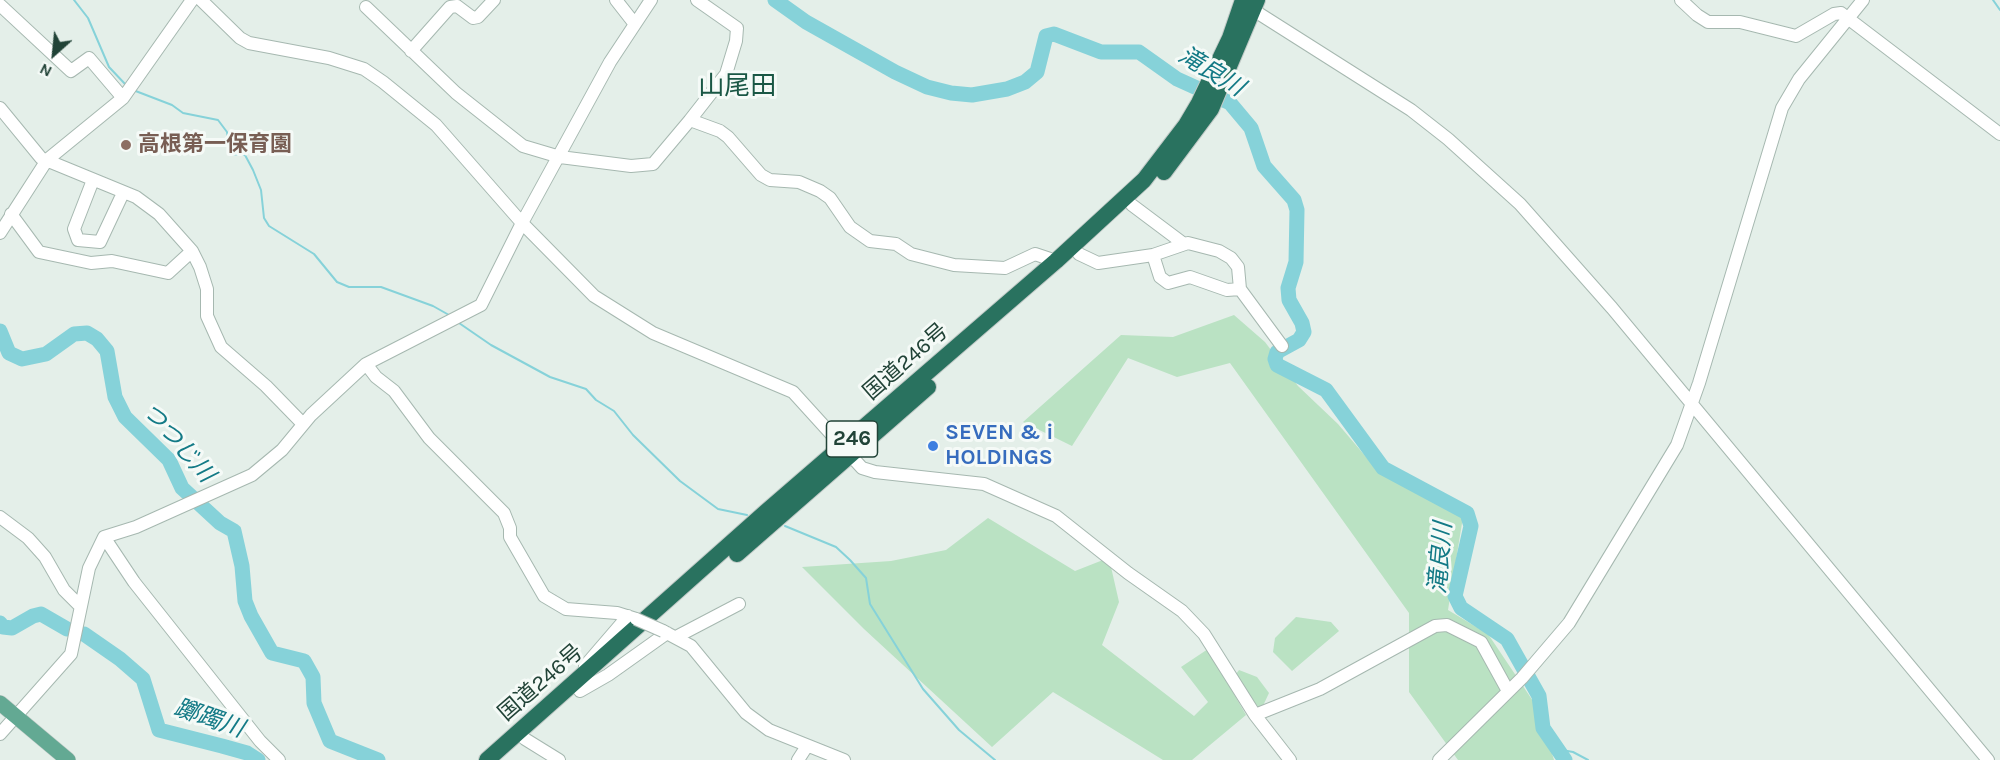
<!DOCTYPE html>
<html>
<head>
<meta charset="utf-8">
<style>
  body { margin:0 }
  #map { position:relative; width:2000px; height:760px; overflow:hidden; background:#e4efe9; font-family:Karla,sans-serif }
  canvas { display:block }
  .north { position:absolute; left:24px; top:24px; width:60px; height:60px; -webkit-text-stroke:4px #f5faf7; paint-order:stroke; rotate:207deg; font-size:16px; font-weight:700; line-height:24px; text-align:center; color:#214337 }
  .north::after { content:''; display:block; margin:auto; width:21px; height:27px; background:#214337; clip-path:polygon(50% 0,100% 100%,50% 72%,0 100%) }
</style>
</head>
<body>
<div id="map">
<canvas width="2000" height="760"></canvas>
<div class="north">N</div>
</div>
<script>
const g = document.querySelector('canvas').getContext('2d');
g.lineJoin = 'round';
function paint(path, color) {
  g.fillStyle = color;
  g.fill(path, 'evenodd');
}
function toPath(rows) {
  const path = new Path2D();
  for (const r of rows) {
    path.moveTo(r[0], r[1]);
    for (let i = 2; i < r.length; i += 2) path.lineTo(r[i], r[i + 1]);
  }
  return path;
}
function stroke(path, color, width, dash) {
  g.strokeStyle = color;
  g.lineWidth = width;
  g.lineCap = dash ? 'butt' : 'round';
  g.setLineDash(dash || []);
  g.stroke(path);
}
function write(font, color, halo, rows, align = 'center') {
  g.font = font + ' Karla,"Noto Sans JP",sans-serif';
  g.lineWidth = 6;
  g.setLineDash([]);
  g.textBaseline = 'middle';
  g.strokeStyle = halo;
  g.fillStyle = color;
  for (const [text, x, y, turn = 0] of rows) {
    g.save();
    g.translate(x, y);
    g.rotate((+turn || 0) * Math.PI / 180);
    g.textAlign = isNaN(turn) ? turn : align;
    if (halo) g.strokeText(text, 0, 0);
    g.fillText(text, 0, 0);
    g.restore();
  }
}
const green = toPath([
  [1234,315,1265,342,1298,386,1338,424,1378,471,1463,517,1448,610,1488,634,1539,710,1554,760,1458,760,1409,692,1409,613,1230,363,1177,377,1128,358,1072,446,1023,422,1121,335,1173,337],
  [988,518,1075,571,1103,560,1111,567,1119,602,1102,645,1194,716,1208,702,1181,667,1208,649,1246,715,1192,760,1163,760,1053,692,992,747,864,629,802,567,891,561,946,550],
  [1296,617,1331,622,1339,631,1292,671,1273,652,1275,638],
  [1239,670,1257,677,1269,693,1261,710,1233,678]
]);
const stream = toPath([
  [74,0,88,18,109,67,126,85],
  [1993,0,2000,10],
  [133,90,172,105,183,113,218,120,227,132,230,154,245,155,253,170,261,190,264,218,269,226,314,254,337,282,349,287,381,287,433,306,449,315],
  [459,323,491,345,550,377,586,389,596,400,614,411,633,435,680,481,718,509,747,515],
  [785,526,836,547,850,560,866,578,870,604,923,689,959,730,995,760],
  [1556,749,1573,752,1588,760]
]);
const river = toPath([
  [775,0,806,22,895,72,927,87,951,93,972,95,1007,89,1025,82,1037,72,1046,36,1054,34,1101,52,1139,52,1177,79,1230,103,1251,128,1264,166,1294,200,1297,210,1296,262,1288,288,1289,300,1302,323,1304,332,1299,340,1277,352,1275,359,1277,365,1326,390,1383,468,1467,513,1471,526,1455,596,1461,608,1507,639,1539,696,1543,728,1565,760],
  [0,331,9,353,22,359,46,354,74,334,87,333,97,339,107,351,115,397,125,417,169,460,182,488,220,523,234,531,242,566,245,601,251,616,272,653,304,661,313,677,314,703,330,741,378,760],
  [0,623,3,627,12,628,33,616,41,614,67,629],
  [84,634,120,659,143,679,159,730,222,746,247,753,258,760]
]);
const minor = toPath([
  [201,0,240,38,249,43,329,58,364,69,383,82,436,125,522,223,594,296,653,333,793,392,862,468,875,472,984,484,1056,516,1128,573,1182,611,1204,634,1255,715,1290,760],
  [616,0,634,23],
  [1681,0,1697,15,1708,22,1740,22,1796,36,1834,14,1841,13,2000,134],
  [0,5,71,71,89,58,123,98],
  [1247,6,1411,110,1448,139,1520,204,1612,308,1988,760],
  [366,7,456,93,523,146,560,157,631,166,653,164,690,120,720,131,728,137,761,175,770,180,799,182,820,191,830,198,850,227,870,241,896,244,911,254,954,265,1005,268,1035,254,1056,261],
  [411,51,450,7,457,6,473,18,478,17,494,0],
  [0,108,41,158,136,197,159,214,192,251,200,267,207,289,207,316,221,347,266,386,303,424],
  [690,120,726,74,736,41,737,28,697,0],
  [93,180,74,229,78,240,100,242,123,193],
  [1132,205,1184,244],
  [11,214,39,252,91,263,112,261,168,273,192,251],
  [0,233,47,160,123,98,192,0],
  [1079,254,1098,263,1153,255,1188,243,1219,251,1231,258,1238,267,1240,289,1282,346],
  [1153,255,1160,277,1168,283,1190,277,1227,290,1240,289],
  [366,364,376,377,394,391,429,438,504,513,510,528,510,537,544,596,566,609,617,613,636,619],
  [0,517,28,538,45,557,64,590,80,606],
  [104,537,134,582,260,741,279,760],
  [663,631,691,646,746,713,769,730,844,760],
  [676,637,739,604],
  [585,666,628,616],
  [580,691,608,675,667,633],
  [1255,715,1320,689,1435,626,1447,625,1481,642,1508,691],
  [0,734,71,654,89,568,104,537,136,527,252,475,282,450,311,415,366,364,481,305,522,223,610,62,651,0],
  [525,739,559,760],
  [798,760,807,746],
  [1439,760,1522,678,1569,623,1677,445,1699,383,1782,108,1799,79,1863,0]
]);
const major = toPath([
  [0,703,68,760]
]);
const highway = toPath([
  [1164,172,1211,109,1257,0],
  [737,554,928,387],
  [487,760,767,511,1056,261,1144,180,1186,125,1199,103,1230,38,1243,0]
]);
const minorBridge = toPath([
  [636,619,663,631]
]);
const markers = [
  [126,145,6,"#8d6e63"],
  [933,446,6,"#3f7fe0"]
];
const shields = [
  [852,439,51]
];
const shieldNames = [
  ["246",852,439]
];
const educationNames = [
  ["高根第一保育園",138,145]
];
const streetNames = [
  ["国道246号",906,362,-41],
  ["国道246号",541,683,-41]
];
const shopNames = [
  ["SEVEN & i",945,433],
  ["HOLDINGS",945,458]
];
const waterNames = [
  ["滝良川",1211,72,31],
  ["つつじ川",178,443,49],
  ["滝良川",1441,558,-85],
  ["躑躅川",209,719,19]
];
const quarterNames = [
  ["山尾田",737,87]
];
paint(green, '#bae2c3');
stroke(stream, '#86d2d9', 2);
stroke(river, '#86d2d9', 15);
stroke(minor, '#a6b8b0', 14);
stroke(major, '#c1cac7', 16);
stroke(highway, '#c1cac7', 18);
stroke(minor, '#fff', 12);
stroke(major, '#63a993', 15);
stroke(highway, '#29725f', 16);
stroke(minorBridge, '#a6b8b0', 14, []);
stroke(minorBridge, '#fff', 12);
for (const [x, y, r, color] of markers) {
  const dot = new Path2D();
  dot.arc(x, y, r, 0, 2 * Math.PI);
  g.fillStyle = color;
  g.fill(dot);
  stroke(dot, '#f5faf7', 2);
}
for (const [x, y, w] of shields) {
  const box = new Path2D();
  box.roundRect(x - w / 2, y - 18, w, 36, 4.5);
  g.fillStyle = '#f5faf7';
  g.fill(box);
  stroke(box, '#214337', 1.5);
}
write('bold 21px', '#214337', null, shieldNames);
write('bold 22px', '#785e54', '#f5faf7', educationNames, 'left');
write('22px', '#214337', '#f5faf7', streetNames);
write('bold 22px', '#366cbe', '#f5faf7', shopNames, 'left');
write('italic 24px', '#137a86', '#f5faf7', waterNames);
write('26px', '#1a5745', '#f5faf7', quarterNames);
</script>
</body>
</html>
